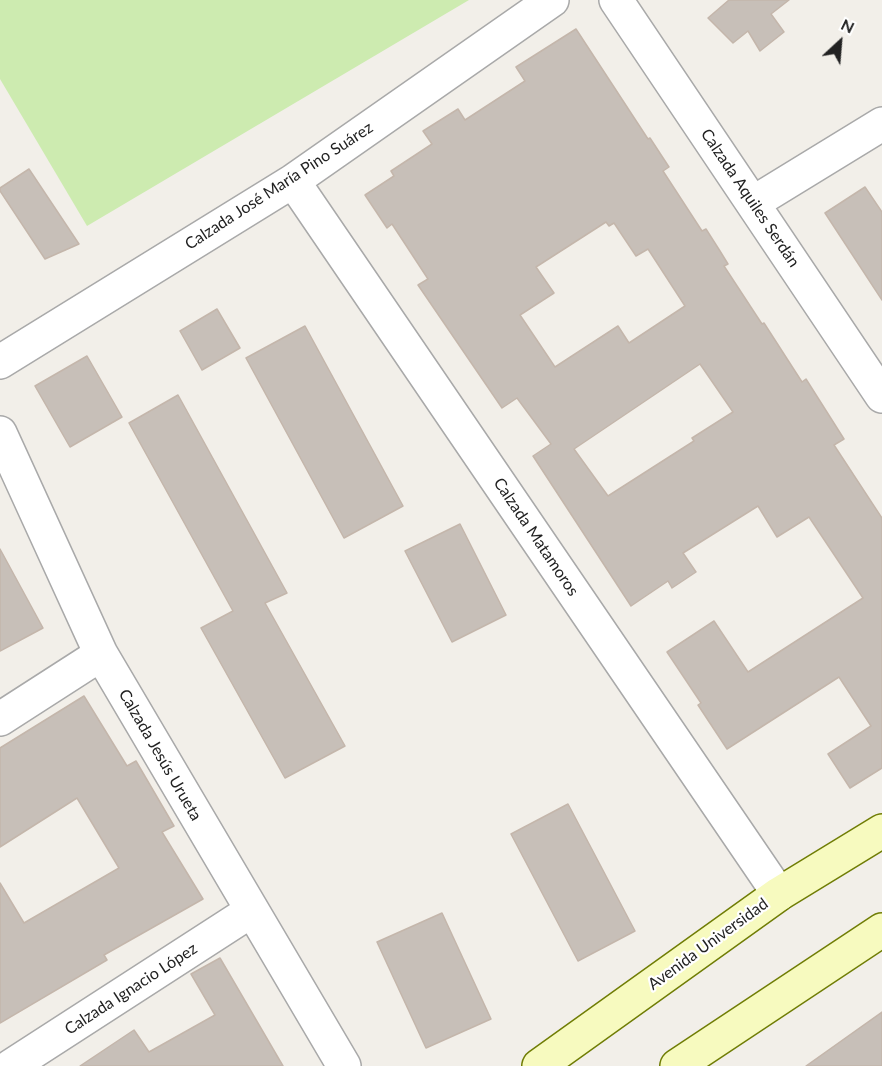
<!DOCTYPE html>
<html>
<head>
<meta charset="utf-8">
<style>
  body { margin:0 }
  #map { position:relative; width:882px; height:1066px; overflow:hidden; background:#f2efe9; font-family:Lato,sans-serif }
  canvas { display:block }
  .north { position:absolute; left:810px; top:12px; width:60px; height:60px; -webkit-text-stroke:4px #fff; paint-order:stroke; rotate:26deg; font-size:16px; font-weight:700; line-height:24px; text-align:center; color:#222 }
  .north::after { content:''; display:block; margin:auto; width:21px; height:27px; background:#222; clip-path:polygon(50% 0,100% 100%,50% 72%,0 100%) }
</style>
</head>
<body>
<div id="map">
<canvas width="882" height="1066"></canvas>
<div class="north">N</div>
</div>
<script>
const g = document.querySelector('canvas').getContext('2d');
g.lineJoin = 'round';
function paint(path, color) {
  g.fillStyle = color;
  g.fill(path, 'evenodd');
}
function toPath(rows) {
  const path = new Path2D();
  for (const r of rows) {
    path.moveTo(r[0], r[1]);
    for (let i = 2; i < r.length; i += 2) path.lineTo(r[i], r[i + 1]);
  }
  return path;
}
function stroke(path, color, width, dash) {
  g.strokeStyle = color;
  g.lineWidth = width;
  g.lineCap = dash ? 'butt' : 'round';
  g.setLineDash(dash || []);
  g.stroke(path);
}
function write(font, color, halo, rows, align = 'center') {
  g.font = font + ' Lato,sans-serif';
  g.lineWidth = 4.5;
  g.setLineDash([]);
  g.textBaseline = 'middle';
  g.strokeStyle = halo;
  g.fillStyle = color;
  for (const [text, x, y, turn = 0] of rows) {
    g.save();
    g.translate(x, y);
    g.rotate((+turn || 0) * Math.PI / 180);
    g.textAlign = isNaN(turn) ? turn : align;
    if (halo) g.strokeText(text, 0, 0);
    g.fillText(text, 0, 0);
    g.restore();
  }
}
const grass = toPath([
  [0,0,469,0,87,226,0,79]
]);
const building = toPath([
  [729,0,789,0,771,14,784,32,760,51,748,31,733,43,708,18,729,0],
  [576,29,648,139,650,138,669,167,663,171,702,231,706,229,720,251,728,264,724,266,762,324,764,323,802,382,806,379,844,439,834,445,882,518,882,768,850,788,828,754,871,726,839,677,727,749,698,705,701,703,667,652,714,621,748,672,863,598,809,517,777,537,758,506,683,553,696,572,672,588,668,581,631,606,533,456,551,444,517,398,502,408,418,285,428,279,392,224,387,228,365,195,394,176,391,171,432,144,423,131,458,109,465,120,525,81,516,67,576,29],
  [606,222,609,226,614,223,636,256,648,249,685,306,629,343,618,326,555,367,520,315,554,293,536,267,606,222],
  [700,364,733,412,692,438,694,441,608,496,574,449,700,364],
  [29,169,79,244,45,259,0,191,0,188,29,169],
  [865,187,882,212,882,300,825,213,865,187],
  [217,309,240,348,202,370,180,331,217,309],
  [305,326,403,506,344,538,246,358,305,326],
  [87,356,122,417,70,447,35,386,87,356],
  [178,395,287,593,265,603,345,746,285,778,201,628,233,611,129,423,178,395],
  [460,524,506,615,452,642,405,551,460,524],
  [0,549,43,628,0,651,0,549],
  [84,696,127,766,136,761,174,826,162,832,203,899,104,955,107,960,0,1023,0,883,24,923,119,868,77,798,0,847,0,748,84,696],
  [568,804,635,931,578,961,511,834,568,804],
  [442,913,491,1019,426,1048,377,942,442,913],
  [220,958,283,1066,80,1066,134,1030,149,1052,215,1015,191,974,220,958],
  [882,1012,882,1066,806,1066,882,1012]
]);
const street = toPath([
  [616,0,882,396],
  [293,181,779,894],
  [753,203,882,124],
  [0,362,293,181,552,0],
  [0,433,101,654,344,1066],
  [0,719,101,654],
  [11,1066,251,911]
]);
const secondary = toPath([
  [539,1066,779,894,882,831],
  [677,1066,882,930]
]);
const streetNames = [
  ["Calzada José María Pino Suárez",279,186,-33],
  ["Calzada Aquiles Serdán",750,198,56],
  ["Calzada Matamoros",536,537,56],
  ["Calzada Jesús Urueta",160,755,60],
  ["Avenida Universidad",708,944,-36],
  ["Calzada Ignacio López",131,989,-33]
];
paint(grass, '#cdebb0');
paint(building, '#c7bfb8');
stroke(building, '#c4b6ab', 1.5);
stroke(street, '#a9a9a9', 36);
stroke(secondary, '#707d05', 36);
stroke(street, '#fff', 33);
stroke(secondary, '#f7fabf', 33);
write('16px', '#222', '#fff', streetNames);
</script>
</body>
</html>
